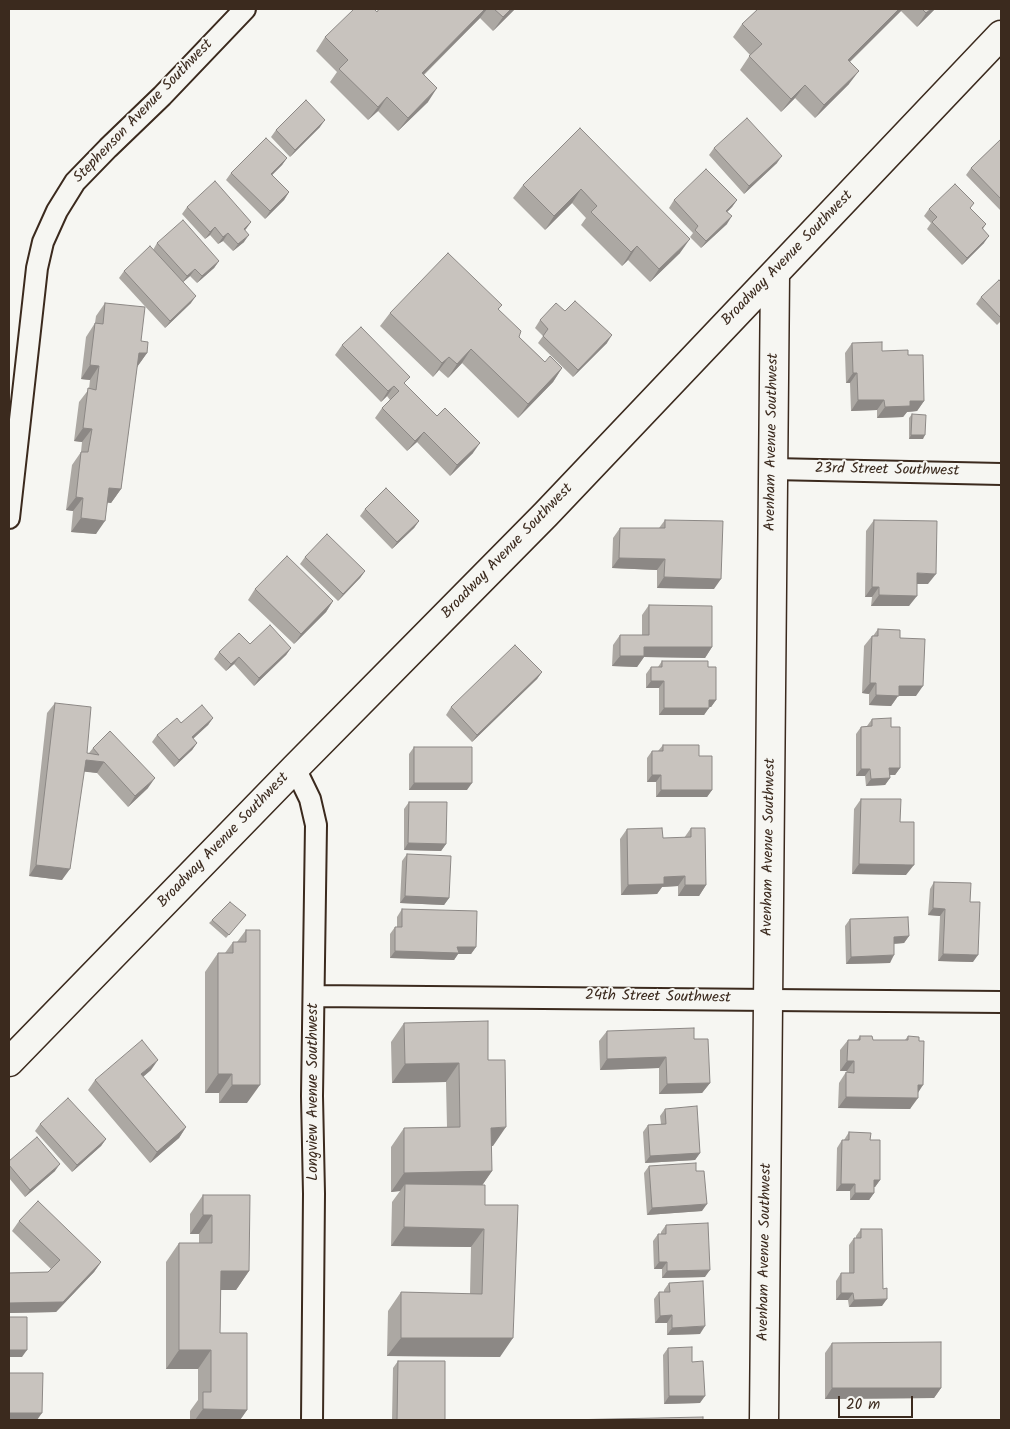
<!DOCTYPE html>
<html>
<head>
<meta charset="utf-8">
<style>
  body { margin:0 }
  #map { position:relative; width:1010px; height:1429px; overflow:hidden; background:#f6f6f2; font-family:Kalam,sans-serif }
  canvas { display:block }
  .frame { position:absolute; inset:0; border:10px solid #3b2a1e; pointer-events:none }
  .scale { position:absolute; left:838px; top:1396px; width:75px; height:22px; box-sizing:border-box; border:2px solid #3b2a1e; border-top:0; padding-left:6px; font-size:15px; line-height:18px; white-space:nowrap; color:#3b2a1e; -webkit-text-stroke:4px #f6f6f2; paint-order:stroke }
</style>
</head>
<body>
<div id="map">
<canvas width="1010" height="1429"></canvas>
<div class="frame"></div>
<div class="scale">20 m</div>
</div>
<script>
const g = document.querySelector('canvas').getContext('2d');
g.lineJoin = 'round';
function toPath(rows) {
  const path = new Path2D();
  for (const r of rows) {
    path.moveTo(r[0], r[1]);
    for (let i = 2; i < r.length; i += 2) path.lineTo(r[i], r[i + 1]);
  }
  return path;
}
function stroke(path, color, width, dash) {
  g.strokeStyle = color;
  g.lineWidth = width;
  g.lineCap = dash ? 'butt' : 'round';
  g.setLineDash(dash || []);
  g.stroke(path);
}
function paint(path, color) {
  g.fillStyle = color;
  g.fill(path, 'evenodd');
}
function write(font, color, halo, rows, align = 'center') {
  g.font = font + ' Kalam,sans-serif';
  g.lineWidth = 4;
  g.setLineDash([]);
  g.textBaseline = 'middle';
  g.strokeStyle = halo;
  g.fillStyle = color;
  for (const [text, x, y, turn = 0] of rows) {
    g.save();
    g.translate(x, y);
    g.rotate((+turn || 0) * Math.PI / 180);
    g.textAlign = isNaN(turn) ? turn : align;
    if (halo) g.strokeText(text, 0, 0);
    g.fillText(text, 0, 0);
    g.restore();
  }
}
const street = toPath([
  [773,469,1001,474],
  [9,518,37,268,43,242,57,211,75,182,108,148,162,96,245,9],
  [295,768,310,799,316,825,312,1096,314,1194,312,1420],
  [314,996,1001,1002]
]);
const secondary = toPath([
  [9,1062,295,768,546,514,1001,35],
  [764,1420,775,274]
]);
const wall = toPath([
  [379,9,515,9,493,31,480,18,424,75,428,102,398,131,378,111,368,120,330,82,337,72,316,51,325,37,377,12],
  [758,9,935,9,917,27,901,11,850,62,849,84,815,118,795,98,781,112,740,70,750,55,733,37,742,24],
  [320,127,290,157,271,137,276,130],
  [580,128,680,253,650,282,628,260,622,266,581,225,586,218,572,203,545,230,513,198,523,185],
  [1001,139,1001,211,966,175,971,168],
  [714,148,777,163,744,194,709,155],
  [287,158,282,165,272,175,289,192,284,200,265,219,226,180,231,173],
  [674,200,737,200,732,207,727,212,727,224,701,248,690,237,693,233,669,208],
  [974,203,970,208,986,224,983,229,984,243,962,265,927,229,931,223,924,216,929,209],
  [187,207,251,222,245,230,244,242,233,251,223,241,218,244,210,235,205,239,182,214],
  [157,243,219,261,214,268,197,283,190,276,183,282,191,303,165,328,119,278,124,271,153,250],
  [1001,282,1001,321,997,325,976,304,981,297],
  [105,303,141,341,147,353,137,367,121,489,111,503,108,502,96,534,71,532,73,511,66,510,72,465,81,452,82,442,74,441,79,402,89,389,90,380,81,379,86,337,95,323,96,316],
  [502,305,498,310,519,337,545,362,562,368,553,382,518,418,462,363,448,378,439,370,433,377,380,326,390,313],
  [565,311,607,343,573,377,538,343,543,336,535,328,540,320],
  [852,343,882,351,908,355,924,401,917,411,907,412,903,417,877,418,877,410,851,411,850,383,846,383,845,353],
  [342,345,405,384,473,453,450,476,417,442,407,451,375,418,382,408,390,400,387,396,381,402,335,355],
  [912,414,923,439,909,439,909,418],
  [365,509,419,521,414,528,392,549,360,516],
  [665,520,714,589,657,588,657,570,612,568,613,538,620,528,659,528],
  [874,520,928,584,917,584,909,606,871,606,872,597,865,597,866,531],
  [305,557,365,571,360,578,338,601,300,564],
  [255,589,333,601,326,612,294,644,248,600],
  [649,605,712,647,705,658,644,657,637,667,612,666,613,645,620,635,642,635,642,615],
  [878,629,900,638,916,696,898,696,891,706,869,705,869,694,862,693,864,646,872,636,873,636],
  [250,644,291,648,286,655,254,686,234,664,226,671,214,659,219,652],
  [662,661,708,667,716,700,711,707,709,707,704,715,659,715,659,688,646,688,646,674,651,667,658,667],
  [542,672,537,679,472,742,446,715,451,707],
  [55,703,87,753,89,753,93,748,148,788,128,807,97,773,84,771,62,880,29,876,47,713],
  [213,718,208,725,193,739,197,743,192,750,174,767,152,742,157,735,181,723],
  [872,719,891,727,900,768,895,775,890,775,890,778,885,785,866,786,865,776,856,776,856,734,861,727,867,726],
  [663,745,699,756,712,790,707,797,656,797,656,782,647,782,647,758,652,751,658,751],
  [414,747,467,790,409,790,409,754],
  [861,799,900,822,906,875,852,874,854,809],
  [409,802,446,844,441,851,404,850,404,809],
  [691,828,706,885,699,896,678,896,678,886,662,887,657,894,621,895,620,839,627,829,663,838,684,838],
  [407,854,449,898,444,905,400,903,402,861],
  [934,882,973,962,938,961,940,916,928,915,930,889],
  [402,909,476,947,471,954,458,954,454,960,390,958,390,934,395,927,397,927,397,917],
  [246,915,226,938,209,923,212,920],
  [850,919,909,936,904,943,894,944,890,963,846,964,845,926],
  [246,930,247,1103,219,1103,219,1093,205,1093,205,972,218,953,225,953,233,942,237,942],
  [404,1023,488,1060,493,1146,491,1146,492,1171,482,1185,500,1357,387,1356,388,1311,401,1292,470,1294,471,1247,391,1246,392,1202,400,1191,391,1192,391,1147,404,1128,447,1127,446,1082,392,1083,391,1042],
  [607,1031,694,1039,710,1083,702,1093,659,1094,659,1068,600,1070,599,1041],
  [860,1036,873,1040,905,1040,908,1036,918,1093,910,1109,838,1108,839,1083,846,1072,847,1072,847,1071,840,1071,840,1050,848,1040,857,1040],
  [151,1070,143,1077,186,1127,179,1138,150,1163,88,1090,95,1080],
  [665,1109,700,1153,695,1160,645,1163,643,1132,648,1125,661,1124,660,1116],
  [40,1124,106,1139,101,1146,72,1172,35,1131],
  [849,1132,870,1140,880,1180,875,1187,874,1187,874,1193,869,1200,850,1200,850,1191,836,1191,837,1148,842,1140,844,1140],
  [9,1161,55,1171,25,1197,9,1178],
  [649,1166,696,1171,702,1211,647,1215,644,1173],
  [203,1195,249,1271,236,1290,221,1290,220,1333,247,1410,240,1420,190,1420,190,1411,198,1400,198,1369,166,1369,166,1262,179,1243,199,1243,199,1234,190,1234,190,1214],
  [19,1221,101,1262,94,1272,56,1312,9,1313,9,1273,48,1272,51,1269,12,1231],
  [666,1225,705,1277,662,1278,662,1269,654,1269,653,1241,658,1234,661,1234,661,1232],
  [861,1229,882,1306,849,1307,848,1300,836,1300,836,1281,841,1273,849,1273,849,1245,854,1238,856,1238,856,1236],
  [669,1283,700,1334,667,1335,667,1323,655,1323,654,1299,659,1292,664,1292,664,1290],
  [832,1343,941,1388,934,1398,825,1399,825,1353],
  [668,1348,692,1362,700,1403,664,1404,663,1355],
  [398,1361,445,1420,392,1420,393,1368]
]);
const shadedWall = toPath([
  [485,9,487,9,480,18,412,86,422,73],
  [511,9,515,9,493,31,503,17],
  [899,9,903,9,838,73,848,60],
  [931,9,935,9,917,27,926,13],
  [859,71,849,84,815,118,824,105],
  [805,85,795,98,781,112,791,99],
  [437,88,428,102,398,131,408,118],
  [387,97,378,111,368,120,378,107],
  [325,120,320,127,290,157,295,150],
  [782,156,777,163,744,194,749,186],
  [287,158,282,165,266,181,271,174],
  [581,189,572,203,545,230,554,216],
  [289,192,284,200,265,219,270,211],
  [737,200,732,207,721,218,726,211],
  [732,216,727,224,701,248,706,241],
  [251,222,246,229,239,236,244,229],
  [215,227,210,235,205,239,210,232],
  [228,233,223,241,218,244,223,237],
  [249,235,244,242,233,251,238,244],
  [989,236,984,243,962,265,967,258],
  [690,239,680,253,650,282,659,269],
  [637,246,628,260,622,266,631,252],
  [219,261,214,268,197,283,202,276],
  [195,269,190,276,182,283,187,276],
  [196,296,191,303,165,328,170,321],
  [612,335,607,343,573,377,578,370],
  [471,349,462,363,448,378,457,364],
  [139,353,147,353,137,367,129,366],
  [449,357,439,370,433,377,442,363],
  [90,365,99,366,90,380,81,379],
  [562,368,553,382,518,418,528,404],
  [853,373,857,373,850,383,846,383],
  [394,386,387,396,381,402,388,391],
  [858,400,884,400,877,410,851,411],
  [910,401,924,401,917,411,907,412,903,417,877,418,885,407],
  [83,428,92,429,82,442,74,441],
  [424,432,417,442,407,451,415,441],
  [911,435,925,435,923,439,909,439],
  [480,443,473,453,450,476,457,465],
  [109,488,121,489,111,503,100,502],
  [76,497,83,498,73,511,66,510],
  [81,518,105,521,96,534,71,532],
  [419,521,414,528,392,549,397,542],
  [619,558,665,559,657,570,612,568],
  [365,571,360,578,338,601,343,594],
  [917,573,936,574,928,584,909,584],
  [664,577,721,579,714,589,657,588],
  [872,587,879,587,872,597,865,597],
  [879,595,917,596,909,606,871,606],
  [333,601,326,612,294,644,301,634],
  [644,647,712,647,705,658,644,657,637,667,612,666,620,656],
  [291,648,286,655,254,686,259,678],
  [239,657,234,664,226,671,231,664],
  [542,672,537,679,472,742,477,735],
  [651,681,664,681,659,688,646,688],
  [870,683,876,683,869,694,862,693],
  [899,686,923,686,916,696,898,696,891,706,869,705,876,695],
  [709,700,716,700,711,707,704,707],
  [664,708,709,708,704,715,659,715],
  [213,718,208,725,187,744,192,737],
  [197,743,192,750,174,767,179,760],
  [86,760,104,762,97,773,78,771],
  [889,768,900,768,895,775,884,775],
  [861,769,870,769,865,776,856,776],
  [652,775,661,775,656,782,647,782],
  [155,778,148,788,128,807,135,796],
  [890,778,885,785,866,786,871,779],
  [414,783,472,783,467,790,409,790],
  [661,790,712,790,707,797,656,797],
  [408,843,446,844,441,851,404,850],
  [859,864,914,865,906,875,852,874],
  [36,865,70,869,62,880,29,876],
  [685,876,678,886,662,887,657,894,621,895,628,885,664,877],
  [685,885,706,885,699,896,678,896],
  [405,896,449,898,444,905,400,903],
  [933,908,945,909,940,916,928,915],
  [909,936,904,943,889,944,894,937],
  [457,947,476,947,471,954,458,954,454,960,390,958,395,951],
  [943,954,978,955,973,962,938,961],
  [894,955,890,963,846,964,851,957],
  [666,1057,659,1068,600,1070,607,1059],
  [158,1060,151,1070,133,1085,141,1074],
  [847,1061,854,1061,847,1071,840,1071],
  [459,1063,446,1082,392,1083,405,1064],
  [218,1074,232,1074,219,1093,205,1093],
  [710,1083,702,1093,659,1094,667,1084],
  [232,1085,260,1085,247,1103,219,1103],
  [918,1085,923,1085,916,1096],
  [846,1097,918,1098,910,1109,838,1108],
  [186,1127,179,1138,150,1163,157,1152],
  [506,1127,493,1146,478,1146,491,1128],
  [106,1139,101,1146,72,1172,77,1165],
  [700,1153,695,1160,645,1163,650,1156],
  [60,1164,55,1171,25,1197,30,1190],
  [492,1171,479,1190,405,1184,400,1191,391,1192,404,1173],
  [874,1180,880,1180,875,1187,869,1187],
  [841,1184,855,1184,850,1191,836,1191],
  [855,1193,874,1193,869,1200,850,1200],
  [707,1204,702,1211,647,1215,652,1208],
  [203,1215,212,1215,199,1234,190,1234],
  [404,1227,484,1229,471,1247,391,1246],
  [101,1262,94,1272,56,1312,9,1313,9,1303],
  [659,1262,667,1262,662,1269,654,1269],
  [710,1270,705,1277,662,1278,667,1271],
  [221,1271,249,1271,236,1290,208,1290],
  [841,1293,853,1293,848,1300,836,1300],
  [887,1299,882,1306,849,1307,854,1300],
  [672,1315,667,1323,655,1323,660,1316],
  [705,1326,700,1334,667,1335,672,1328],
  [401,1338,513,1338,500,1357,387,1356],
  [9,1350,27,1350,22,1357,9,1357],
  [179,1350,211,1350,198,1369,166,1369],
  [832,1388,941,1388,934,1398,825,1399],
  [669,1396,705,1396,700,1403,664,1404],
  [203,1409,247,1410,240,1420,195,1420],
  [9,1413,42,1413,37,1420,9,1420]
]);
const building = toPath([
  [354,9,374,9,377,12,379,9,485,9,422,73,437,88,408,118,387,97,378,107,339,69,348,60,325,37,354,9],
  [494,9,511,9,503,17,494,9],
  [758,9,899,9,848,60,859,71,824,105,805,85,791,99,749,56,762,44,742,24,758,9],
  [922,9,931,9,926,13,922,9],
  [306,100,325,120,295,150,276,130,306,100],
  [747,118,782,156,749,186,714,148,747,118],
  [580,128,690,239,659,269,637,246,631,252,591,212,597,206,581,189,554,216,523,185,580,128],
  [266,138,287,158,271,174,289,192,270,211,231,173,266,138],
  [1001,139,1001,199,971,168,1001,139],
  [706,169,737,200,726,211,732,216,706,241,695,230,698,226,674,200,706,169],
  [215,181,251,222,244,229,249,235,238,244,228,233,223,237,215,227,210,232,187,207,215,181],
  [955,184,974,203,970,208,986,224,982,228,989,236,967,258,932,222,937,217,929,209,955,184],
  [183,220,219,261,202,276,195,269,187,276,157,243,183,220],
  [150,246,196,296,170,321,124,271,150,246],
  [448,253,502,305,498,309,521,331,519,337,545,362,550,356,562,368,528,404,471,349,457,364,449,357,442,363,390,313,448,253],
  [999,280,1001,282,1001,318,981,297,999,280],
  [575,301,612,335,578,370,543,336,548,329,540,320,556,303,565,311,575,301],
  [105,303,145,307,141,341,148,342,147,353,139,353,121,489,109,488,105,521,81,518,83,498,76,497,81,452,88,452,92,429,83,428,88,388,96,390,99,366,90,365,95,323,103,324,105,303],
  [361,327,410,377,404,383,437,416,445,408,480,443,457,465,424,432,415,441,382,408,399,391,394,386,388,391,342,345,361,327],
  [882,342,882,351,908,350,908,355,923,355,924,401,910,401,910,406,885,407,884,400,858,400,857,373,853,373,852,343,882,342],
  [912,414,926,415,925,435,911,435,912,414],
  [386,488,419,521,397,542,365,509,386,488],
  [665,520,723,521,721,579,664,577,665,559,619,558,620,528,665,528,665,520],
  [874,520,937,521,936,574,917,573,917,596,879,595,879,587,872,587,874,520],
  [327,534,365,571,343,594,305,557,327,534],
  [287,556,333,601,301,634,255,589,287,556],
  [649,605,712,606,712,647,644,647,644,656,620,656,620,635,649,635,649,605],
  [270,625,291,648,259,678,239,657,231,664,219,652,239,633,250,644,270,625],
  [878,629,900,630,900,638,925,639,923,686,899,686,899,696,876,695,876,683,870,683,872,636,878,636,878,629],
  [515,645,542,672,477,735,451,707,515,645],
  [662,661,708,661,708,667,716,667,716,700,709,700,709,708,664,708,664,681,651,681,651,667,662,667,662,661],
  [55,703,91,707,87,753,99,755,93,748,110,731,155,778,135,796,104,762,86,760,70,869,36,865,55,703],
  [202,705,213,718,192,737,197,743,179,760,157,735,177,718,181,723,202,705],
  [891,718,891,727,900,727,900,768,889,768,890,778,871,779,870,769,861,769,861,727,872,726,872,719,891,718],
  [663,745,699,745,699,756,712,756,712,790,661,790,661,775,652,775,652,751,663,751,663,745],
  [414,747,472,747,472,783,414,783,414,747],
  [861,799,901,799,900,822,914,822,914,865,859,864,861,799],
  [409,802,447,802,446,844,408,843,409,802],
  [662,828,663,838,691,837,691,828,705,828,706,885,685,885,685,876,664,877,664,884,628,885,627,829,662,828],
  [407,854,451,856,449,898,405,896,407,854],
  [934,882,971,883,970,902,980,902,978,955,943,954,945,909,933,908,934,882],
  [230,902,246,915,229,935,212,920,230,902],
  [402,909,477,911,476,947,457,947,459,953,395,951,395,927,402,927,402,909],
  [908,917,909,936,894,937,894,955,851,957,850,919,908,917],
  [246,930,260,930,260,1085,232,1085,232,1074,218,1074,218,953,233,953,233,942,246,942,246,930],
  [488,1021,488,1060,505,1060,506,1127,491,1128,492,1171,404,1173,404,1128,460,1127,459,1063,405,1064,404,1023,488,1021],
  [694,1028,694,1039,708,1039,710,1083,667,1084,666,1057,607,1059,607,1031,694,1028],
  [860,1036,872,1036,873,1040,908,1040,908,1036,919,1037,919,1041,924,1041,923,1085,918,1085,918,1098,846,1097,846,1072,854,1073,854,1061,847,1061,848,1040,860,1040,860,1036],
  [142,1040,158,1060,141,1074,186,1127,157,1152,95,1080,142,1040],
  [68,1098,106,1139,77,1165,40,1124,68,1098],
  [697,1106,700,1153,650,1156,648,1125,666,1124,665,1109,697,1106],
  [849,1132,871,1133,870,1140,880,1140,880,1180,874,1180,874,1193,855,1193,855,1184,841,1184,842,1140,849,1140,849,1132],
  [37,1137,60,1164,30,1190,9,1165,9,1161,37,1137],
  [696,1163,696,1171,704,1171,707,1204,652,1208,649,1166,696,1163],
  [405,1184,485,1185,485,1205,518,1205,513,1338,401,1338,401,1292,482,1294,484,1229,404,1227,405,1184],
  [203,1195,250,1195,249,1271,221,1271,220,1333,247,1333,247,1410,203,1409,203,1392,211,1392,211,1350,179,1350,179,1243,212,1243,212,1215,203,1215,203,1195],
  [38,1201,101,1262,63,1302,9,1303,9,1273,48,1272,60,1260,19,1221,38,1201],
  [708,1223,710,1270,667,1271,667,1262,659,1262,658,1234,666,1234,666,1225,708,1223],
  [861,1229,882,1229,883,1289,887,1288,887,1299,854,1300,853,1293,841,1293,841,1273,854,1273,854,1238,861,1238,861,1229],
  [703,1281,705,1326,672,1328,672,1315,660,1316,659,1292,670,1292,669,1283,703,1281],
  [9,1317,27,1317,27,1350,9,1350,9,1317],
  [941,1342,941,1388,832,1388,832,1343,941,1342],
  [692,1347,692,1362,703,1361,705,1396,669,1396,668,1348,692,1347],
  [398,1361,445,1361,445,1420,397,1420,398,1361],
  [9,1373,43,1373,42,1413,9,1413,9,1373],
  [703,1417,703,1420,565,1420,703,1417]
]);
const streetNames = [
  ["Stephenson Avenue Southwest",144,112,-46],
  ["Broadway Avenue Southwest",788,259,-46],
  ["Avenham Avenue Southwest",773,442,-89],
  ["23rd Street Southwest",887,471,1],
  ["Broadway Avenue Southwest",508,552,-46],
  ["Broadway Avenue Southwest",224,841,-46],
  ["Avenham Avenue Southwest",770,847,-89],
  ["24th Street Southwest",658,998,1],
  ["Longview Avenue Southwest",314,1092,-90],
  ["Avenham Avenue Southwest",766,1252,-89]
];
stroke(street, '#3b2a1e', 24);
stroke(secondary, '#3b2a1e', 31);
stroke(street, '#f6f6f2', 20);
stroke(secondary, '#f6f6f2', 28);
paint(wall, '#aca8a3');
paint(shadedWall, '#8c8885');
paint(building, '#c8c3be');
stroke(building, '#8c8885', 1);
write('15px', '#3b2a1e', '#f6f6f2', streetNames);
</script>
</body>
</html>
